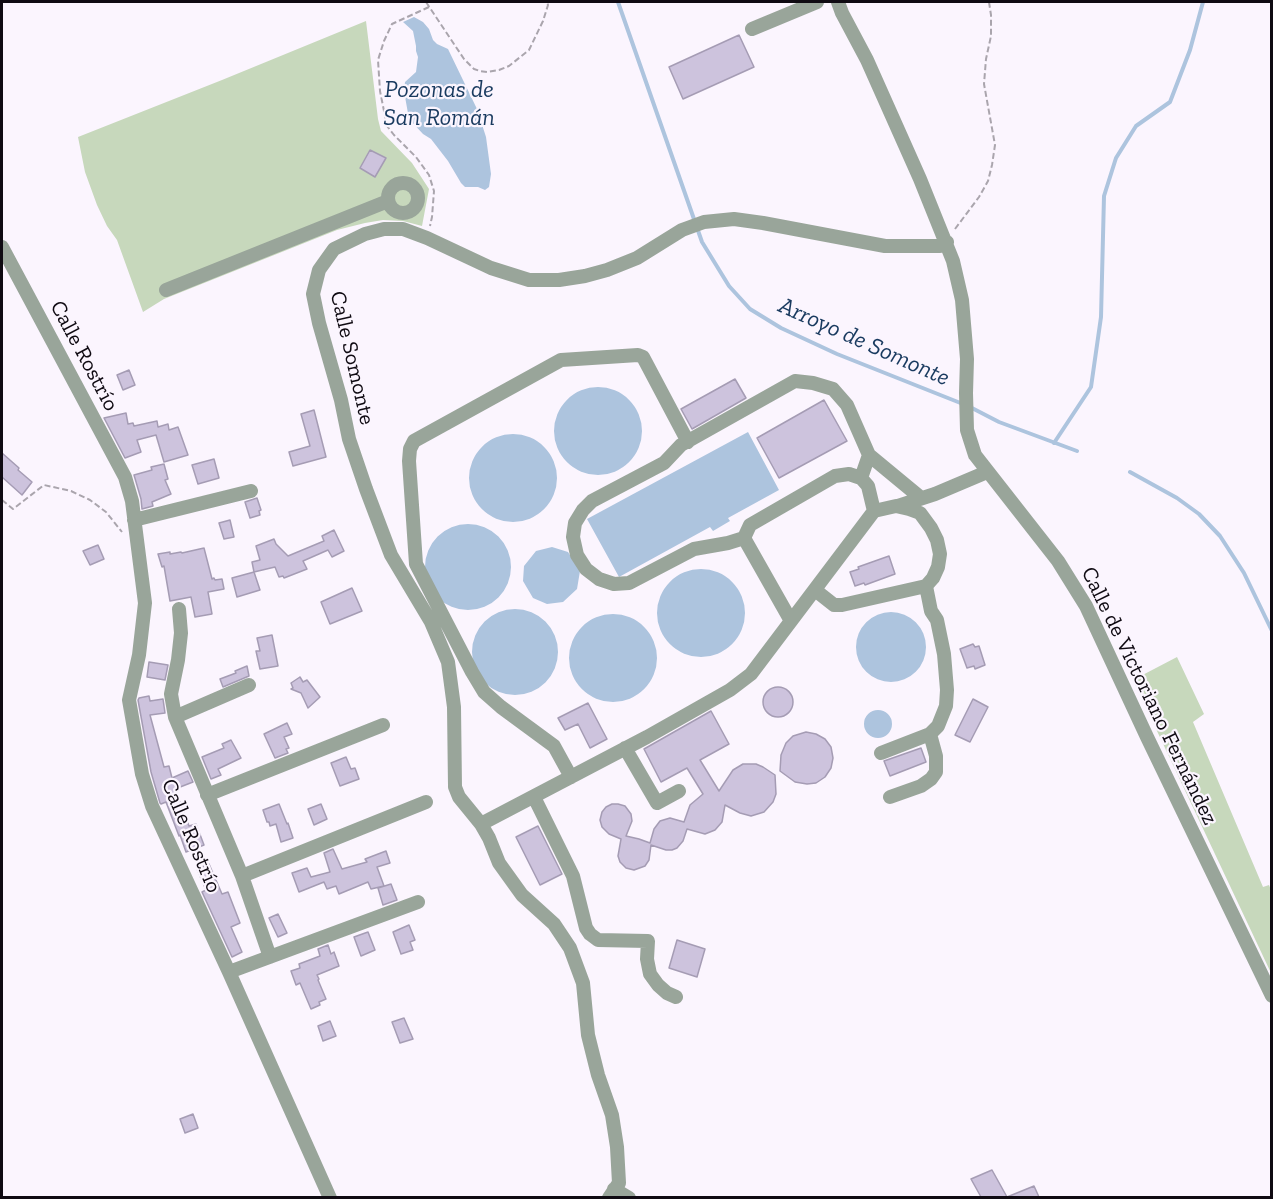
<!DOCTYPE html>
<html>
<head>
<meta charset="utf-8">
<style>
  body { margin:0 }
  #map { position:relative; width:1273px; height:1199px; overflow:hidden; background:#fbf5fe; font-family:"Zilla Slab",serif }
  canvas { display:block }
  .frame { position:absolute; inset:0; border:3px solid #0f0a12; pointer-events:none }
</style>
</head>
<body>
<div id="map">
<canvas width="1273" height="1199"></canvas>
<div class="frame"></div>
</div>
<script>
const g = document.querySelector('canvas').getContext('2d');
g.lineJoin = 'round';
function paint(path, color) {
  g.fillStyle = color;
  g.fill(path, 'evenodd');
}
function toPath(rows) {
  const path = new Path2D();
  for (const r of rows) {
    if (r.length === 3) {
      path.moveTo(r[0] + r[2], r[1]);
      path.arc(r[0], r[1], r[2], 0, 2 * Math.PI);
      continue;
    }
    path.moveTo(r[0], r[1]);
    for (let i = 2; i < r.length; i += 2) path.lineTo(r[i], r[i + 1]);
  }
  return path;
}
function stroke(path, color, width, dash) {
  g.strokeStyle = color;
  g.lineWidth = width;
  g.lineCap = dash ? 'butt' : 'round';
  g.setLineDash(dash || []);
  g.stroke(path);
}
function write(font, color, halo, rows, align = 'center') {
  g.font = font + ' "Zilla Slab",serif';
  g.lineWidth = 4.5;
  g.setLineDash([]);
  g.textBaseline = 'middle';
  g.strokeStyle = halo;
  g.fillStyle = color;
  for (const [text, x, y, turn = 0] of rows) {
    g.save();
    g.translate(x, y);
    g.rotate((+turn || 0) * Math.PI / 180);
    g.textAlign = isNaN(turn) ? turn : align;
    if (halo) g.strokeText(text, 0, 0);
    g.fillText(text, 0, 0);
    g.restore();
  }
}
const green = toPath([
  [366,21,378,119,381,131,412,163,429,189,422,226,403,221,383,220,365,223,337,230,164,299,143,312,117,240,107,226,97,205,85,172,78,137,222,80],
  [1177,657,1204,714,1193,722,1263,887,1269,885,1271,890,1271,973,1133,680]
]);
const water = toPath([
  [414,17,423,22,429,29,433,40,437,44,448,49,477,109,486,137,491,174,489,187,485,190,478,187,465,187,461,183,448,161,431,139,423,134,409,119,404,91,405,82,416,72,418,57,416,51,416,46,413,31,403,22],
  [598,431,44],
  [748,432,779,490,728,518,730,521,713,531,710,527,619,577,587,519],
  [513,478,44],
  [468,567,43],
  [552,547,568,552,580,571,577,589,563,602,547,604,533,598,523,581,524,566,536,551],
  [701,613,44],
  [515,652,43],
  [891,647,35],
  [613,658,44],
  [878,724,14]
]);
const stream = toPath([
  [618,2,702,242,729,286,750,309,781,328,837,354,963,404],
  [970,407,999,422,1077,451],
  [1054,443,1091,387,1101,317,1104,196,1116,158,1136,126,1170,102,1190,50,1203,2],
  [1130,472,1177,498,1199,514,1220,536,1244,573,1272,631]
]);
const building = toPath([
  [739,35,754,67,683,99,669,67,739,35],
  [370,150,386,158,375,177,360,168,370,150],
  [129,370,135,385,123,390,117,375,129,370],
  [735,379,746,398,692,429,681,409,735,379],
  [824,400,847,441,779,478,757,438,824,400],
  [314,410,326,457,293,466,289,452,310,446,301,414,314,410],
  [126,413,128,424,133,423,134,426,157,421,158,427,168,424,169,430,178,427,188,455,164,462,156,435,137,440,141,452,125,458,104,418,126,413],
  [2,453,19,468,18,470,32,482,22,495,2,477,2,453],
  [214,459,219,478,198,484,192,465,214,459],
  [164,464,168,479,165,480,171,494,152,502,153,506,142,509,141,499,134,475,152,470,151,467,164,464],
  [257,498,261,510,259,511,260,515,250,518,245,502,257,498],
  [230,520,234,537,224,539,219,523,230,520],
  [334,530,344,551,332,557,328,550,303,561,307,569,284,578,283,576,279,577,275,567,254,572,252,562,260,560,256,546,274,539,276,544,288,556,324,541,322,536,334,530],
  [98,545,104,559,90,565,83,551,98,545],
  [204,548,212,579,214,578,215,580,222,579,224,589,208,592,212,614,195,617,191,597,170,601,164,566,162,567,158,554,170,552,170,554,181,552,182,553,204,548],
  [889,556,895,574,865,585,864,583,855,586,850,572,859,569,858,567,889,556],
  [254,572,260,590,237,597,232,578,254,572],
  [352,588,362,611,330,624,321,602,352,588],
  [272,635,278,666,260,669,256,651,260,651,257,638,272,635],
  [973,644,975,647,979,646,985,665,975,669,974,666,967,668,960,649,973,644],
  [149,662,168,665,165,680,147,677,149,662],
  [247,666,249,676,223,687,220,679,236,673,235,671,247,666],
  [300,677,303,682,307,680,320,697,308,708,301,693,291,689,293,688,291,683,300,677],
  [778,702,15],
  [149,696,150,701,163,699,165,713,150,715,164,767,169,766,172,778,188,771,193,782,175,789,189,826,196,824,204,845,186,852,180,835,179,836,166,802,161,804,160,803,151,772,138,700,139,698,149,696],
  [973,699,988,707,970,742,955,735,973,699],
  [588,703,607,739,590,748,578,724,565,730,558,718,588,703],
  [711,711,729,744,700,760,719,791,733,770,743,764,756,764,763,767,775,775,776,794,773,802,764,812,751,816,740,813,725,805,722,822,715,830,705,834,687,829,683,841,677,848,672,850,666,850,651,845,649,860,645,866,634,870,626,868,620,862,618,856,621,839,609,834,602,827,600,820,602,812,606,807,612,804,618,804,625,806,631,814,632,821,626,836,639,839,650,843,654,829,660,821,670,818,684,822,690,805,703,794,687,768,661,782,644,749,711,711],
  [287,723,292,734,284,737,289,748,286,749,288,753,275,758,264,734,287,723],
  [806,732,816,734,825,739,831,747,833,758,831,768,825,777,816,783,807,784,795,782,780,771,781,755,786,743,793,736,806,732],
  [231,740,241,758,218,769,221,775,211,779,202,757,224,748,222,744,231,740],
  [921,748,926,762,890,776,884,761,921,748],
  [346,757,351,769,355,768,359,779,340,786,331,763,346,757],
  [279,804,287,824,288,823,293,838,281,842,276,824,270,826,269,822,267,822,263,810,279,804],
  [321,804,327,819,314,825,308,809,321,804],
  [538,826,562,874,540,885,516,837,538,826],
  [333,849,342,869,367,862,365,859,386,851,390,863,377,867,384,886,371,889,368,882,339,894,336,886,327,889,324,882,299,892,292,873,307,868,311,877,330,872,324,853,333,849],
  [209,864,222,894,228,892,240,923,231,927,242,952,232,957,202,892,206,890,197,869,209,864],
  [391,884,397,900,383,905,378,888,391,884],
  [278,914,287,933,278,937,269,918,278,914],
  [409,925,415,940,410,942,413,950,401,954,393,932,409,925],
  [368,932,375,950,361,956,354,937,368,932],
  [677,940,705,949,697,977,669,968,677,940],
  [328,945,331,954,334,952,339,966,317,975,319,979,318,980,326,999,319,1002,320,1005,311,1009,300,983,296,985,291,971,300,968,299,964,320,956,318,949,328,945],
  [404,1018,413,1039,400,1043,392,1022,404,1018],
  [330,1021,336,1036,323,1041,318,1026,330,1021],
  [193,1114,198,1128,185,1133,180,1119,193,1114],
  [992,1170,1007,1197,1034,1186,1039,1197,981,1197,971,1179,992,1170]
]);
const path = toPath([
  [426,2,464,59,474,69,480,71,487,72,499,70,509,66,529,50,543,21,548,5,547,2],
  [429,7,392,24,384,41,378,60,380,91,387,126,394,135,416,157,429,175,434,191,432,217,430,226],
  [955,229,979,197,988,181,992,165,995,145,984,84,986,59,991,36,991,15,989,2],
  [2,500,13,509,44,485,71,491,90,500,106,512,122,532]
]);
const minor = toPath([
  [838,2,842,13,867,60,920,179,953,261,962,300,967,359,966,393,967,430,975,455,1058,561,1086,606,1147,737,1272,996],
  [752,29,817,2],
  [403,198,15],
  [2,247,125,477,132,501,145,603,139,655,129,700,142,774,152,806,229,972,330,1198],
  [166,290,388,201],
  [869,455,921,498],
  [898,506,935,494,987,472],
  [134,520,251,491],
  [744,538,791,621],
  [815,590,834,605,842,605,926,586,933,578,938,567,940,554,937,540,931,528,920,513,909,509,896,506,874,511],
  [179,609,181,633,178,660,171,694,175,717,242,876,270,957],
  [175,717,249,685],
  [625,748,657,803,679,791],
  [881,753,930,734,938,726,946,706,947,690,944,654,937,620,931,611,926,586],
  [571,777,554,746,501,707,484,692,472,672,416,564,409,461,410,449,414,441,561,360,638,355,643,357,688,442],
  [207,795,383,725],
  [534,797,573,876,586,928,590,934,598,940,648,941,647,959,650,974,658,985,667,993,676,997],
  [890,797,921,786,931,779,936,772,936,756,930,734],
  [481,824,647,737,730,690,751,674,874,511,868,486,861,478,849,474,835,476,750,525,744,538,728,543,694,549,629,583,614,584,599,579,586,569,577,555,573,537,575,523,583,510,592,501,664,463,681,445,795,381,813,383,833,389,847,405,869,455,861,478],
  [242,876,426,802],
  [229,972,418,902],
  [614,1189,629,1198],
  [609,1198,619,1183,617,1147,612,1115,598,1075,588,1035,583,983,570,948,554,924,522,895,499,863,489,838,481,824,459,797,455,787,454,707,448,662,431,622,391,555,366,489,349,439,341,400,319,323,313,294,319,270,334,249,365,234,384,229,403,229,427,238,491,268,529,280,559,280,585,276,607,270,637,258,682,230,704,222,734,219,763,223,885,246,940,246,947,242]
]);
const streetNames = [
  ["Calle Rostrío",84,356,62],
  ["Calle Somonte",352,358,77],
  ["Calle de Victoriano Fernández",1149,696,64],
  ["Calle Rostrío",191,836,67]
];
const waterNames = [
  ["Pozonas de",439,90],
  ["San Román",439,118],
  ["Arroyo de Somonte",864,342,24]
];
paint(green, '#c7d8bc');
paint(water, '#adc4de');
stroke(stream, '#adc4de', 4);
paint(building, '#cdc3dd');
stroke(building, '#a59cb4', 1.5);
stroke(path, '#aaa5ad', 2, [6, 3]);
stroke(minor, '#99a59a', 14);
write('22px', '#0f0a12', '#fbf5fe', streetNames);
write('italic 24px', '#193a5f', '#fbf5fe', waterNames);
</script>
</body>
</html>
